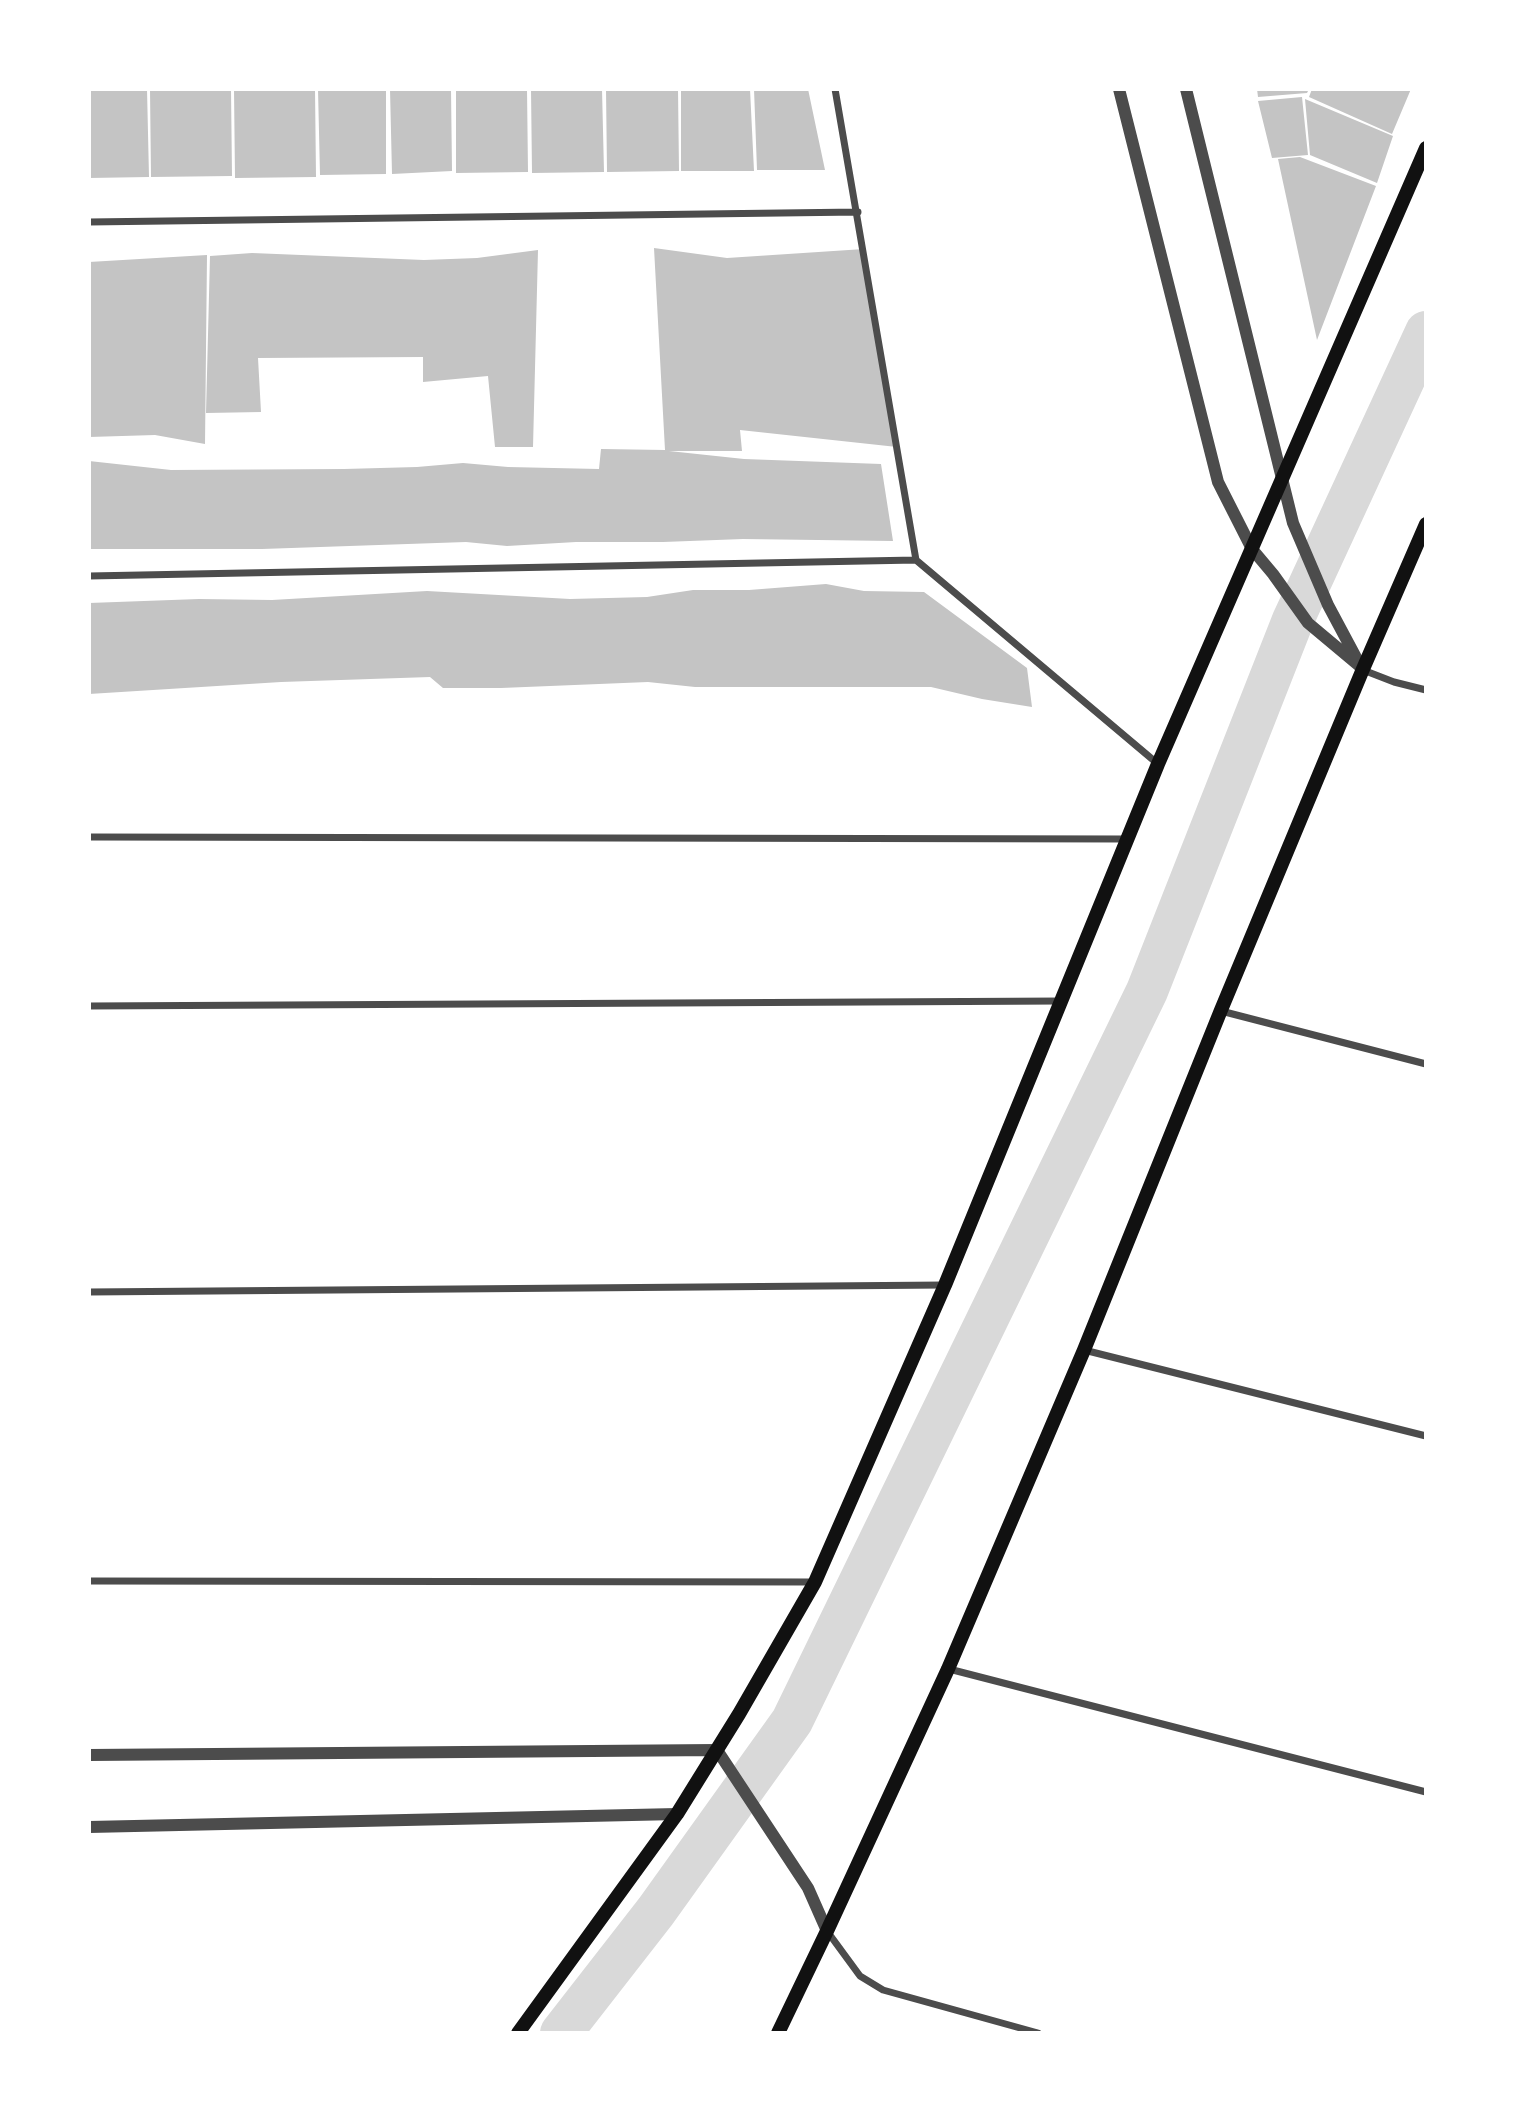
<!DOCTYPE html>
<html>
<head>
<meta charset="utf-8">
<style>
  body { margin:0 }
  #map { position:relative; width:1515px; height:2122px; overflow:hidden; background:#fff; font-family:"IBM Plex Sans",sans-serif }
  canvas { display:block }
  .frame { position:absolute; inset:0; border:91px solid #fff; pointer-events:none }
</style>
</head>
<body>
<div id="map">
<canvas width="1515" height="2122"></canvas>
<div class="frame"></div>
</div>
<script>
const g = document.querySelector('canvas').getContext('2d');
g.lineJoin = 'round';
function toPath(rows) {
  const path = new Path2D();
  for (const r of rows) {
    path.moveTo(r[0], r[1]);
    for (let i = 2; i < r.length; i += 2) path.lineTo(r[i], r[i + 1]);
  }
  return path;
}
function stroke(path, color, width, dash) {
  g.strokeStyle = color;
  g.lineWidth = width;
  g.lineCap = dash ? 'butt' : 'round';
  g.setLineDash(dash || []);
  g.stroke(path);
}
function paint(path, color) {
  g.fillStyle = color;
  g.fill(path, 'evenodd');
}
const canal = toPath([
  [561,2033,656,1911,792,1721,1147,991,1293,620,1426,332]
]);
const building = toPath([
  [89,89,147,89,149,177,89,178],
  [150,89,231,89,232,176,151,177],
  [234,89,315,89,316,177,235,178],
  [318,89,386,89,386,174,320,175],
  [390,89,451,89,452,171,392,174],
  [456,89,527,89,528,172,456,173],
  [531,89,602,89,604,172,532,173],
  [606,89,678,89,679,171,607,172],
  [681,89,750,89,754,171,681,171],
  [754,89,808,89,825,170,757,170],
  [1257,89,1309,89,1307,93,1258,97],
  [1312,89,1411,89,1392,134,1309,97],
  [1302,97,1308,155,1272,158,1258,101],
  [1305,99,1393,136,1377,183,1310,155],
  [1300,157,1376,186,1317,340,1278,159],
  [654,248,727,258,864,249,897,447,740,430,742,451,669,451,744,459,881,464,893,541,743,539,663,542,576,542,507,546,466,542,262,549,89,549,89,461,171,470,344,469,417,467,463,463,508,467,599,469,601,449,665,450],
  [538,250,533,447,495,447,488,376,423,382,423,357,258,358,261,412,206,413,210,256,252,253,424,260,477,258],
  [207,255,205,444,155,435,89,437,89,262],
  [826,584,864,591,924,592,1027,668,1032,707,982,699,931,687,695,687,648,682,501,688,443,688,430,677,281,682,89,694,89,603,199,599,272,600,427,591,570,599,647,597,693,590,749,590]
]);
const minor = toPath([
  [835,89,916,560],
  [89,222,858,212],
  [89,576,916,560,1158,764],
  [1363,670,1394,682,1426,690],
  [89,837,1126,839],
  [89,1006,1062,1001],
  [1221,1011,1426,1064],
  [89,1292,945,1285],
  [1084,1350,1426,1436],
  [89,1581,814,1582],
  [949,1669,1426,1792],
  [827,1931,860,1976,883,1990,1038,2033]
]);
const tertiary = toPath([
  [1119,89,1218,482,1252,549,1273,574,1308,623,1363,669],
  [1186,89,1293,523,1328,605,1359,663],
  [89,1755,717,1750,808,1888,827,1931],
  [89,1827,677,1814]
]);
const secondary = toPath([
  [518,2033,677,1814,739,1714,815,1582,945,1285,1158,764,1426,148],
  [778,2033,827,1931,948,1669,1084,1350,1221,1010,1363,669,1426,524]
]);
stroke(canal, '#d9d9d9', 42);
paint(building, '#c4c4c4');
stroke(minor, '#4c4c4c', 7);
stroke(tertiary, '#4c4c4c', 12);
stroke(secondary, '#111', 14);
</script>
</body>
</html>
